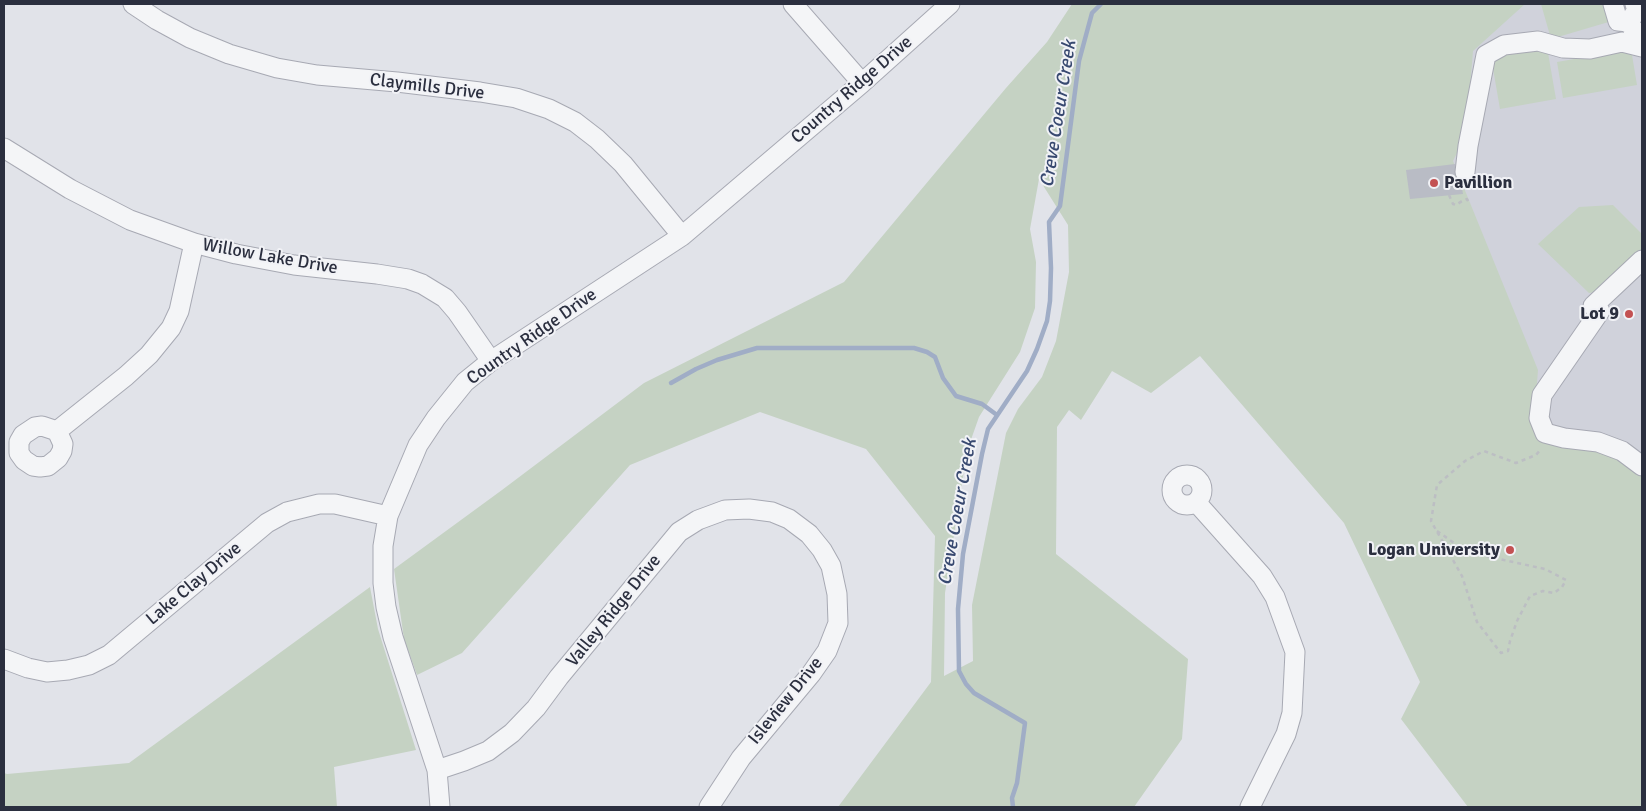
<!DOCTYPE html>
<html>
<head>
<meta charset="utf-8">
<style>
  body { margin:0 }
  #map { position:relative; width:1646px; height:811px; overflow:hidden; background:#e1e3e9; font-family:Signika,sans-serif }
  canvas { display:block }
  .frame { position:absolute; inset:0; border:5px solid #2b2f3f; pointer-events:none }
</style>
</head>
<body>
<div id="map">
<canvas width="1646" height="811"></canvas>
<div class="frame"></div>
</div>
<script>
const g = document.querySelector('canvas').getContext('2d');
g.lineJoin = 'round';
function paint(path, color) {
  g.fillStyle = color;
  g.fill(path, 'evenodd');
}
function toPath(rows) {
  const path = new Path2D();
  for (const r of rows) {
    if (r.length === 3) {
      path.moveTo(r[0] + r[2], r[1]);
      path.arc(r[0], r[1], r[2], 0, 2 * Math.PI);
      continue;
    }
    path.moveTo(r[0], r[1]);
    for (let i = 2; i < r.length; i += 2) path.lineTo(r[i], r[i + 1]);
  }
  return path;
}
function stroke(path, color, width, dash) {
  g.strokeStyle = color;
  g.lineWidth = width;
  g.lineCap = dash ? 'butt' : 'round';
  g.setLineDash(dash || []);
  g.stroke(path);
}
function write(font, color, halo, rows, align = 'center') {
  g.font = font + ' Signika,sans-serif';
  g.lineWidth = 4;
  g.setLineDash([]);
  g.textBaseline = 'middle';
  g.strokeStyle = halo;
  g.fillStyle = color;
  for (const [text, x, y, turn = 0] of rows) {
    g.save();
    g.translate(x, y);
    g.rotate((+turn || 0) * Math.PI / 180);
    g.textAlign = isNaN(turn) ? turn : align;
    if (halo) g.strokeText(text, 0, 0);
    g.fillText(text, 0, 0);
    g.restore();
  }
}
const built = toPath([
  [1396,4,1642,4,1642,807]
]);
const green = toPath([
  [1072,4,1525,4,1473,51,1466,135,1453,161,1538,370,1534,421,1613,453,1642,476,1642,807,1468,807,1401,719,1420,682,1344,523,1200,356,1151,393,1112,371,1081,420,1069,410,1057,427,1056,554,1188,659,1182,739,1134,807,838,807,931,682,935,536,866,449,760,412,630,465,462,653,417,675,404,639,394,569,502,490,644,383,844,282,1006,88,1047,42],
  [1039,179,1068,225,1069,272,1056,341,1042,377,1018,409,1006,433,972,605,973,661,944,676,945,593,967,451,979,417,1020,352,1035,308,1036,262,1030,229],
  [1541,4,1607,4,1612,21,1551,39],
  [1547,47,1556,99,1500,109,1491,57],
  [1631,49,1637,85,1563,98,1557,62],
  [1613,205,1642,234,1642,255,1604,291,1589,293,1538,244,1579,207],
  [370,587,378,629,416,750,334,767,337,807,4,807,4,773,7,774,129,763]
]);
const stream = toPath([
  [671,383,696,369,717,360,757,348,914,348,927,352,935,357,943,378,956,396,982,404,997,415],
  [1013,807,1012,798,1017,783,1025,723,974,693,966,684,959,671,958,609,963,554,982,454,988,429,1027,371,1037,349,1047,321,1050,301,1051,268,1049,222,1060,206,1079,61,1092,13,1101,4]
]);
const building = toPath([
  [1455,164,1455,176,1461,182,1463,194,1410,199,1406,170]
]);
const path = toPath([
  [1449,195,1453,204,1456,205,1462,201,1467,199,1469,203],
  [1437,531,1467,552,1545,569,1566,580,1562,587,1554,593,1543,591,1530,596,1517,621,1510,641,1508,651,1501,653,1477,622,1462,576,1431,521,1437,485,1465,461,1484,451,1516,463,1536,455,1541,449]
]);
const minor = toPath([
  [133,4,157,20,190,38,229,54,277,68,317,75,397,82,480,92,516,98,549,109,575,122,597,139,623,164,682,236],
  [793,4,862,83],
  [1613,4,1618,21,1629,22,1634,31,1642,33],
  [1629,22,1637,10,1635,4],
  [4,148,70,189,130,220,194,243,236,254,294,265,377,274,408,279,422,284,445,298,457,312,491,361],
  [1465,172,1468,146,1486,55,1504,45,1538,41,1563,48,1590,49,1622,42,1642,47],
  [1593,306,1642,260],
  [1600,311,1542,395,1539,418,1545,433,1564,438,1598,442,1622,451,1642,466],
  [42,426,57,431,63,444,62,451,58,458,48,466,40,467,33,466,24,460,19,453,19,442,23,435,35,427,42,426],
  [57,431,126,376,149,355,171,328,179,311,194,243],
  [1187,490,15],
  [1196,502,1262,576,1275,597,1295,652,1292,713,1286,734,1250,807],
  [4,659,28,668,47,672,68,670,89,665,109,655,267,523,287,512,319,504,335,504,388,516],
  [437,770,464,761,488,751,512,733,536,708,559,677,679,532,698,520,725,510,749,509,772,512,789,519,809,534,822,550,831,566,837,594,838,623,827,651,811,674,741,758,709,807],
  [440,807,437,770,393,637,386,607,383,583,383,546,388,516,418,445,436,418,465,382,491,361,682,236,862,83,950,4]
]);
const markers = [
  [1434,183,5,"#c35152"],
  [1629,314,5,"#c35152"],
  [1510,550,5,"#c35152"]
];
const streetNames = [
  ["Claymills Drive",427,87,7],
  ["Country Ridge Drive",852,90,-41],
  ["Willow Lake Drive",270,257,10],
  ["Country Ridge Drive",532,337,-35],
  ["Lake Clay Drive",194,584,-40],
  ["Valley Ridge Drive",614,611,-51],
  ["Isleview Drive",786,701,-51]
];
const poiNames = [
  ["Pavillion",1444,183,"left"],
  ["Lot 9",1619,314],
  ["Logan University",1500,550]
];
const waterNames = [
  ["Creve Coeur Creek",1059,114,-81],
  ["Creve Coeur Creek",958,512,-80]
];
paint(built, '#d0d2db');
paint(green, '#c5d2c3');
stroke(stream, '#a0adc6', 4.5);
paint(building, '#b9bcc5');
stroke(minor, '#a7a9b3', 21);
stroke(path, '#bcbec3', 2.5, [4, 4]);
stroke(minor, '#f4f5f7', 19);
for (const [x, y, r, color] of markers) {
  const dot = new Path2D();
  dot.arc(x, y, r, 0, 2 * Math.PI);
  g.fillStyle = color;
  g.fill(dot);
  stroke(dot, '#f1f2f6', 2);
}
write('18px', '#2b2f3f', '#f1f2f6', streetNames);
write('bold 18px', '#2b2f3f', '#f1f2f6', poiNames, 'right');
write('italic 19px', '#384970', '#f1f2f6', waterNames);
</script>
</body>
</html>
